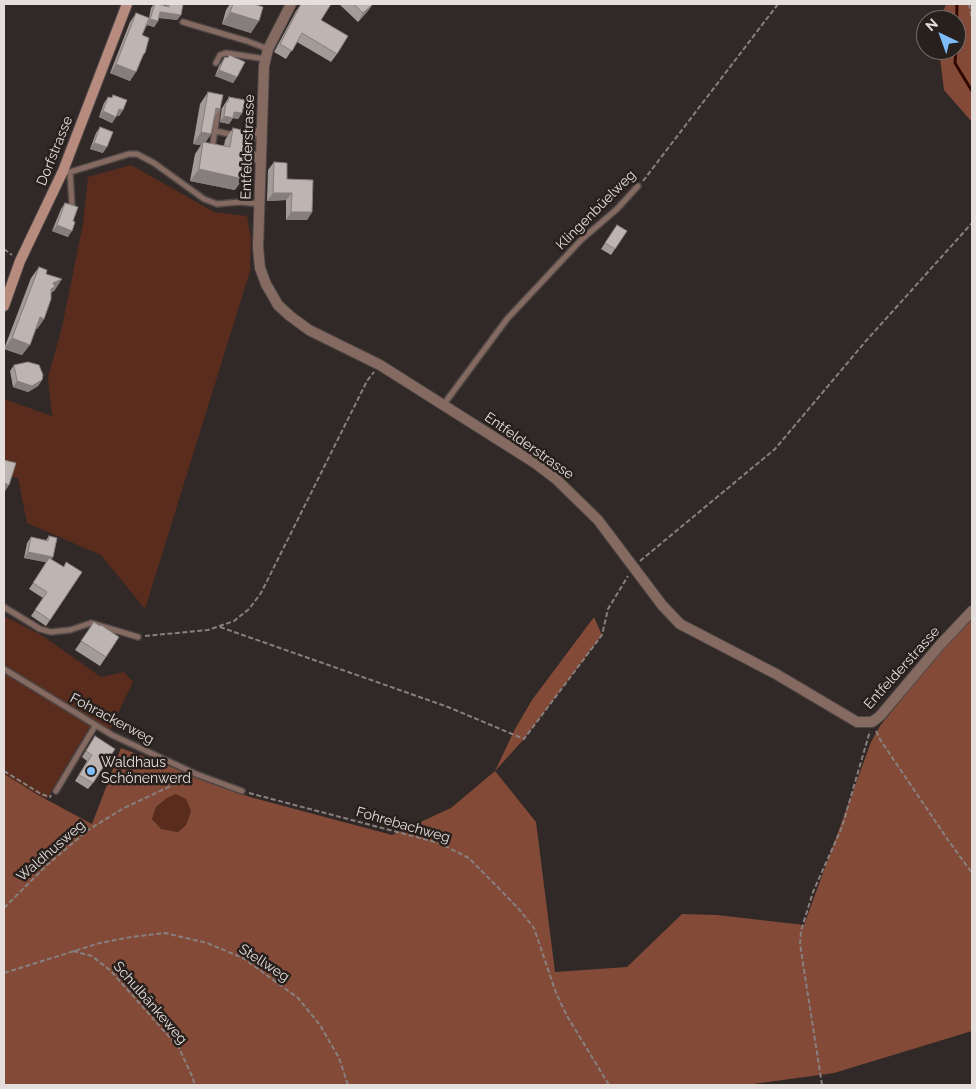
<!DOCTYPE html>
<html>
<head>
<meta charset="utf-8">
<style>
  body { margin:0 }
  #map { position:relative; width:976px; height:1089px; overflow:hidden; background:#312927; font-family:Raleway,sans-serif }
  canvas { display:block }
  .frame { position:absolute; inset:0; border:5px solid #e4dedc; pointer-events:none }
  .north { position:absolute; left:916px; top:10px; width:50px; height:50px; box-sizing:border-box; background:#27201d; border:1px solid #736c69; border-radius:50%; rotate:318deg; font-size:14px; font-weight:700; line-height:20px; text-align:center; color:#e4dedc }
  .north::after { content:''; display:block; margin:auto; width:18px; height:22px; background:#7ebdf9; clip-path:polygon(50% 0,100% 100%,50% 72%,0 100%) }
</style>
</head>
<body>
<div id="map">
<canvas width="976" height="1089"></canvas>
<div class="frame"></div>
<div class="north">N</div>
</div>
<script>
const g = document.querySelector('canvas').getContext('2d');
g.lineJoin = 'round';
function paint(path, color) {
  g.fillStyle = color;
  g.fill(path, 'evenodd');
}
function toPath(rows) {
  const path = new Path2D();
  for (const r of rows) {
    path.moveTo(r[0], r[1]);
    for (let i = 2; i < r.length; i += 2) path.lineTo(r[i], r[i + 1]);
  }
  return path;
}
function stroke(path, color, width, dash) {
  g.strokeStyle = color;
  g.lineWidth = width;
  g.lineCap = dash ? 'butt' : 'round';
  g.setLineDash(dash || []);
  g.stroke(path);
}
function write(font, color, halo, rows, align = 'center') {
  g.font = font + ' Raleway,sans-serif';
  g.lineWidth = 5;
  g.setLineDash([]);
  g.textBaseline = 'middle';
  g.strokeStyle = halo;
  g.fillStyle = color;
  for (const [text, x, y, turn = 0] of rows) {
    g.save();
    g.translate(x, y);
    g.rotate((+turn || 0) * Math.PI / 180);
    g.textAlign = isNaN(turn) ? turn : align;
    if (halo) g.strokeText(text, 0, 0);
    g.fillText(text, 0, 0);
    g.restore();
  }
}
const green = toPath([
  [131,165,214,212,247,216,251,240,250,271,145,609,101,555,27,523,18,478,4,475,4,399,52,416,48,377,62,327,83,224,88,177],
  [4,616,43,636,101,677,124,672,133,682,110,730,89,728,47,799,39,795,4,774],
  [176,794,186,799,191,811,186,825,178,832,161,829,152,819,156,807,167,798]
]);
const forest = toPath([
  [946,4,972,4,972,122,944,90,939,50,956,50,956,20,940,20],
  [594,617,602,635,524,739,495,771,536,822,555,972,627,967,682,914,717,915,804,925,871,742,880,726,935,657,972,617,972,1031,834,1073,746,1085,4,1085,4,774,38,795,92,824,121,748,250,797,392,835,451,808,495,771,515,729,532,700],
  [176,794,186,799,191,811,186,825,178,832,161,829,152,819,156,807,167,798]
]);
const stream = toPath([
  [956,45,957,4],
  [956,50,955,63,972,91]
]);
const path = toPath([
  [969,4,972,20],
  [643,181,778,4],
  [4,249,12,255],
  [640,561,775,449,865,342,972,223],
  [220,627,448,707,524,739,602,635,608,609,628,576],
  [145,636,208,630,234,621,249,609,261,593,367,381,374,372],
  [876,731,881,741,948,840,972,873],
  [4,771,41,794,50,797,51,795],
  [249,793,439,843,469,858,518,908,534,928,556,993,567,1016,609,1085],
  [4,908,47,865,88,830,124,808,188,778],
  [73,951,92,956,111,971,179,1048,192,1076,195,1085],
  [4,973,100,943,131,937,165,933,207,943,243,958,298,998,320,1025,339,1058,348,1085],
  [822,1085,800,944,801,931,813,892,842,827,870,731]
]);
const lane = toPath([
  [183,22,247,41,268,49],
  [216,63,220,55,226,53,266,59],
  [215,131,234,135],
  [212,149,218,110],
  [259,164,251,149,251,142,254,135,261,127],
  [63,171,70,172,129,154,137,154,154,163,204,199,217,204,240,202,260,204],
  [70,172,72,205],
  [444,404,507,319,581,240,617,209,638,186],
  [4,607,40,629,51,632,70,630,91,623,138,637],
  [4,669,112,735,196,774,242,791],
  [56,791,95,726]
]);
const street = toPath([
  [291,4,268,49,264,66,258,247,260,268,266,284,278,305,290,316,309,330,380,365,535,463,556,479,598,520,662,605,680,624,776,674,857,722,872,722,880,716,940,645,972,611]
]);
const secondary = toPath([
  [4,306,20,261,63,171,127,4]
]);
const wall = toPath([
  [154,4,166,6,167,4,183,4,181,15,177,20,159,18,158,21,154,27,147,25,142,35,145,53,141,58,130,81,110,73,130,22,136,13,149,18,151,8],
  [230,4,254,4,251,33,222,24,226,10],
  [301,4,305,5,306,4,331,4,321,20,337,54,331,62,297,42,286,59,274,52,296,11],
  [339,4,373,4,367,12,358,22],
  [229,55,237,77,233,83,215,76,219,66,225,57,227,58],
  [208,92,214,117,211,134,205,143,224,146,225,140,233,128,235,190,190,181,195,154,201,145,193,144,200,104],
  [113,95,123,110,119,116,117,115,112,123,99,117,104,103,108,97,111,98],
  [229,97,242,113,238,119,233,118,229,124,220,122,222,108],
  [100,127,103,153,90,149,96,133],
  [274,162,312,212,307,220,286,220,286,200,267,201,268,170],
  [65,203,73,221,68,237,52,231,61,209],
  [617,225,627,231,611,255,601,249],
  [39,267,46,274,55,290,51,293,44,319,37,329,36,329,22,355,4,349,31,278],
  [14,365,42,380,38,386,28,392,13,387,10,371],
  [49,536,53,557,51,560,63,567,82,572,46,626,31,616,43,598,29,589,47,562,24,558,27,543,31,537,46,540],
  [94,622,106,657,100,666,75,650],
  [95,736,93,783,88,789,75,781,87,761,82,757]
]);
const shadedWall = toPath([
  [373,4,367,12,358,22,363,13],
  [160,12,181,15,177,20,157,17],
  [230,12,259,21,251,33,222,24],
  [150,19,158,21,154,27,147,25],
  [116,64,136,72,130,81,110,73],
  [219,70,237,77,233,83,215,76],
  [216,108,220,109,212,121],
  [119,109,123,110,119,116,115,114],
  [103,111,116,117,112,123,99,117],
  [234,112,242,113,238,119,233,118,229,124,220,122,224,116],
  [201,132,211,134,203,146,203,142,201,145,193,144],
  [94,143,107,147,103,153,90,149],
  [199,169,243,179,235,190,190,181],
  [273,193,292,193,286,200,267,201],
  [291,212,312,212,307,220,286,220],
  [57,225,72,231,68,237,52,231],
  [62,279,55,290,53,290,48,298,53,283],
  [40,317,44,319,37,329,32,328],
  [12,338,30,345,22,355,4,349],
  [42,380,38,386,28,392,13,387,17,381],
  [4,483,9,485,4,493],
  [28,552,53,557,49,563,24,558]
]);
const building = toPath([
  [155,4,158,4,169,7,170,4,183,4,181,15,160,12,158,21,150,19,155,4],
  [233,4,254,4,263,7,259,21,230,12,233,4],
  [301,4,303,4,306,5,307,4,331,4,321,20,348,36,337,54,302,33,292,51,280,44,301,4],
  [354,4,373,4,363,13,354,4],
  [136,13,149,18,142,35,149,38,145,53,144,53,136,72,116,64,136,13],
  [229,55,245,62,237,77,219,70,223,61,225,57,228,58,229,55],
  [208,92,223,95,220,109,216,108,211,134,201,132,208,92],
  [113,95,127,100,123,110,119,109,116,117,103,111,108,97,112,98,113,95],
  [229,97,245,100,242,113,234,112,233,118,224,116,226,102,228,102,229,97],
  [100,127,113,132,107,147,94,143,100,127],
  [233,128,251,132,243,179,199,169,203,142,230,147,233,128],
  [274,162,287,163,287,179,313,180,312,212,291,212,292,193,273,193,274,162],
  [65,203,78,207,73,221,75,222,72,231,57,225,65,203],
  [617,225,627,231,615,249,605,243,617,225],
  [39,267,47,270,46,274,62,279,53,283,55,287,51,289,51,299,44,319,40,317,30,345,12,338,39,267],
  [28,362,39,365,43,375,42,380,32,386,17,381,14,365,28,362],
  [4,460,16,463,9,485,4,483,4,460],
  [49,536,57,538,53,557,28,552,31,537,48,541,49,536],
  [49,558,64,567,66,562,82,572,50,620,35,610,47,592,33,583,49,558],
  [94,622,100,626,101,625,119,637,106,657,81,641,94,622],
  [95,736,115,749,93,783,79,775,92,755,86,751,95,736]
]);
const markers = [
  [91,771,5,"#7ebdf9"]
];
const streetNames = [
  ["Entfelderstrasse",248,147,-88],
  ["Dorfstrasse",55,151,-68],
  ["Klingenbüelweg",596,210,-45],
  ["Entfelderstrasse",529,446,35],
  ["Entfelderstrasse",902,668,-48],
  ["Fohrackerweg",112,719,28],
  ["Fohrebachweg",403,825,16],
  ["Waldhusweg",51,851,-41],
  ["Stellweg",264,963,33],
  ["Schulbänkeweg",150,1003,49]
];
const poiNames = [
  ["Waldhaus",101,763],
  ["Schönenwerd",101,779]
];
paint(green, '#5a2c1d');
paint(forest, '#834a38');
stroke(stream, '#2f0900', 3);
stroke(lane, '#4e4644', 8);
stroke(street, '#4e4644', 12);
stroke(secondary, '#4e4644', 12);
stroke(path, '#87807e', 2, [5, 2.5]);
stroke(lane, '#856a61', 5);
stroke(street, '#856a61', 10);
stroke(secondary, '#b78c7f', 10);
paint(wall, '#a39b98');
paint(shadedWall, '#857e7c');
paint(building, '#beb4b1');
stroke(building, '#857e7c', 1);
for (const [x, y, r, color] of markers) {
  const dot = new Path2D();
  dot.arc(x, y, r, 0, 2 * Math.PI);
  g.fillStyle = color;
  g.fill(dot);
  stroke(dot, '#27201d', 2);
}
write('14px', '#e4dedc', '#27201d', streetNames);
write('14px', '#e4dedc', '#27201d', poiNames, 'left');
</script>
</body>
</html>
